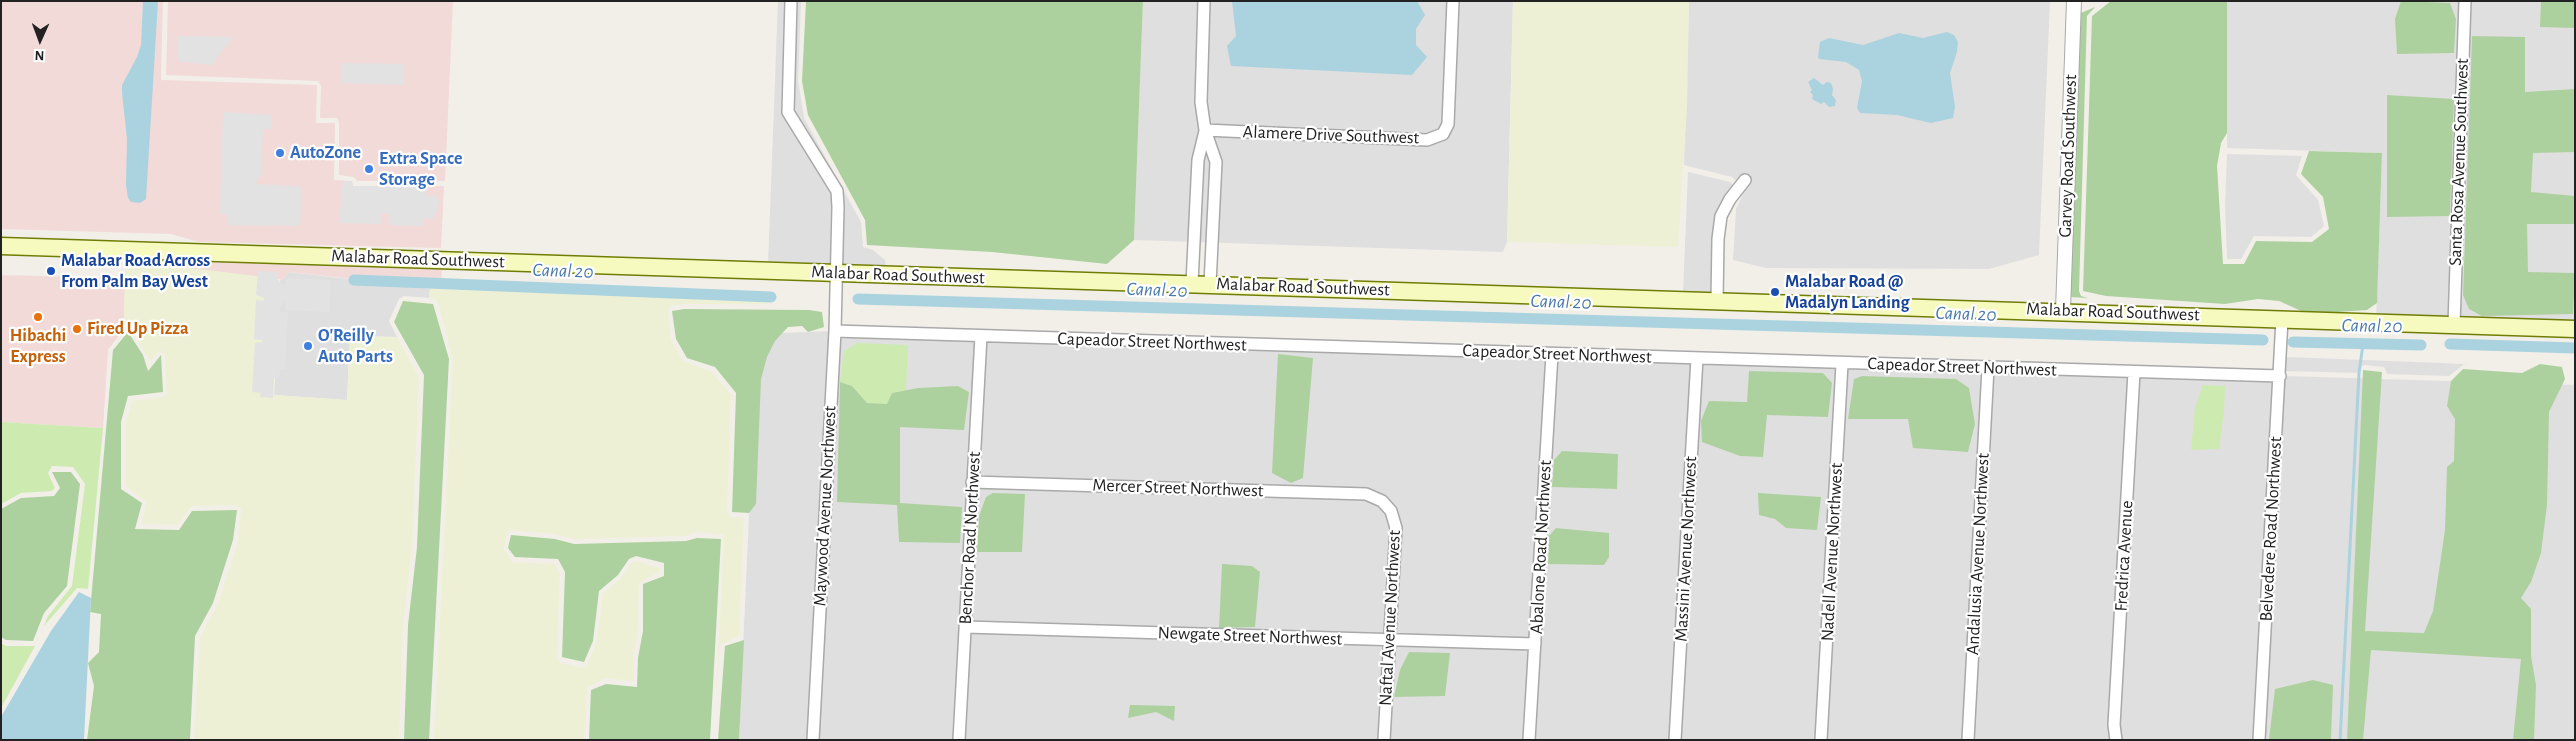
<!DOCTYPE html>
<html>
<head>
<meta charset="utf-8">
<style>
  body { margin:0 }
  #map { position:relative; width:2576px; height:741px; overflow:hidden; background:#f2efe9; font-family:"Alegreya Sans",sans-serif }
  canvas { display:block }
  .frame { position:absolute; inset:0; border:2px solid #222; pointer-events:none }
  .north { position:absolute; left:15px; top:15px; width:50px; height:50px; -webkit-text-stroke:4px #fff; paint-order:stroke; rotate:182deg; font-size:14px; font-weight:700; line-height:20px; text-align:center; color:#222 }
  .north::after { content:''; display:block; margin:auto; width:18px; height:22px; background:#222; clip-path:polygon(50% 0,100% 100%,50% 72%,0 100%) }
</style>
</head>
<body>
<div id="map">
<canvas width="2576" height="741"></canvas>
<div class="frame"></div>
<div class="north">N</div>
</div>
<script>
const g = document.querySelector('canvas').getContext('2d');
g.lineJoin = 'round';
function paint(path, color) {
  g.fillStyle = color;
  g.fill(path, 'evenodd');
}
function toPath(rows) {
  const path = new Path2D();
  for (const r of rows) {
    path.moveTo(r[0], r[1]);
    for (let i = 2; i < r.length; i += 2) path.lineTo(r[i], r[i + 1]);
  }
  return path;
}
function stroke(path, color, width, dash) {
  g.strokeStyle = color;
  g.lineWidth = width;
  g.lineCap = dash ? 'butt' : 'round';
  g.setLineDash(dash || []);
  g.stroke(path);
}
function write(font, color, halo, rows, align = 'center') {
  g.font = font + ' "Alegreya Sans",sans-serif';
  g.lineWidth = 4.5;
  g.setLineDash([]);
  g.textBaseline = 'middle';
  g.strokeStyle = halo;
  g.fillStyle = color;
  for (const [text, x, y, turn = 0] of rows) {
    g.save();
    g.translate(x, y);
    g.rotate((+turn || 0) * Math.PI / 180);
    g.textAlign = isNaN(turn) ? turn : align;
    if (halo) g.strokeText(text, 0, 0);
    g.fillText(text, 0, 0);
    g.restore();
  }
}
const residential = toPath([
  [778,1,785,1,781,104,783,115,831,194,830,266,768,264],
  [796,1,801,1,798,81,804,118,861,222,863,247,873,250,885,260,886,268,841,267,844,208,842,191,793,110],
  [1143,1,1513,1,1507,242,1503,252,1134,240],
  [1689,1,2050,1,2039,255,1989,269,1766,268,1733,260,1736,209,1745,190,1732,177,1684,165],
  [2227,1,2575,1,2575,329,2376,322,2382,153,2227,148],
  [2227,154,2302,156,2296,175,2318,200,2324,226,2311,237,2254,236,2241,259,2227,259,2225,206],
  [1688,172,1730,182,1733,185,1715,216,1712,239,1711,294,1683,293],
  [290,272,430,289,429,298,404,296,399,299,389,321,397,337,350,336,347,400,274,395,280,281],
  [835,331,2575,385,2575,740,739,740,757,334],
  [2286,357,2442,363,2524,367,2464,364,2449,376,2387,374,2384,367,2364,365,2360,367,2359,373,2285,371]
]);
const commercial = toPath([
  [1,1,163,1,161,80,317,85,316,123,335,123,334,180,352,181,353,186,444,186,441,248,199,242,171,234,1,229],
  [168,1,453,1,445,181,357,181,354,177,339,175,339,122,337,118,320,118,321,86,318,81,166,75],
  [126,255,442,266,441,289,290,272,280,281,125,260],
  [1,275,125,278,124,329,108,350,103,428,1,422]
]);
const farmland = toPath([
  [1513,1,1689,1,1687,107,1678,247,1507,242],
  [125,260,280,279,274,395,347,400,350,336,397,337,419,377,412,547,403,625,399,740,194,740,200,637,218,604,238,542,241,509,236,505,192,506,177,525,142,524,146,502,126,486,126,423,132,401,163,397,167,395,165,355,160,350,150,361,131,329,128,327,124,329],
  [430,289,767,293,767,304,684,304,670,306,668,310,671,340,683,361,712,372,731,395,727,512,730,517,744,518,739,636,720,645,716,700,724,535,697,532,685,536,575,539,555,534,510,530,507,533,504,549,512,562,555,564,560,573,557,657,561,663,583,668,587,666,597,641,603,593,620,579,631,563,637,561,659,568,659,572,639,583,638,631,633,656,633,681,605,678,587,688,584,740,434,740,453,359,438,302,435,299,429,298]
]);
const grass = toPath([
  [857,343,908,345,906,390,892,393,887,404,867,403,852,386,840,382,844,351],
  [2203,385,2225,386,2224,412,2219,449,2191,450,2195,407],
  [1,422,103,428,88,589,77,588,44,626,41,633,48,616,72,586,85,484,73,467,52,466,48,473,55,488,52,491,21,493,1,504],
  [1,643,6,646,35,646,1,708]
]);
const forest = toPath([
  [806,1,1143,1,1134,240,1107,264,992,252,867,245,865,220,808,115,802,81],
  [2111,1,2227,1,2227,133,2221,143,2217,166,2223,264,2244,264,2256,241,2312,242,2329,229,2323,197,2301,174,2309,151,2382,153,2377,303,2367,310,2308,314,2279,301,2258,299,2225,304,2106,296,2083,291,2092,16],
  [2401,1,2450,3,2456,19,2454,53,2397,54,2395,19],
  [2541,1,2575,1,2575,28,2540,27],
  [2095,7,2087,16,2079,291,2081,296,2088,298,2069,297,2081,13],
  [2472,36,2525,37,2525,92,2575,89,2575,152,2533,153,2531,192,2575,196,2575,224,2527,224,2528,272,2575,273,2573,314,2482,316,2469,309,2463,295],
  [2387,95,2454,99,2450,216,2387,217],
  [403,301,433,304,449,359,429,740,404,740,408,625,417,547,424,375,394,322],
  [684,309,809,310,822,312,824,327,808,332,802,326,788,327,775,341,767,357,761,379,756,504,749,513,732,512,736,393,715,367,687,358,676,339,672,311],
  [128,332,143,355,148,371,161,355,163,392,128,396,121,422,121,489,142,503,135,529,179,530,192,511,237,510,233,540,213,603,195,636,190,740,87,740,94,686,88,663,99,652,101,614,90,612,113,350],
  [1278,354,1313,358,1303,478,1291,483,1272,473],
  [2540,364,2562,367,2565,379,2549,412,2547,505,2541,553,2531,582,2521,598,2531,609,2531,656,2536,685,2534,740,2513,740,2521,659,2371,650,2363,740,2347,740,2363,370,2382,372,2365,631,2424,633,2433,611,2445,530,2447,467,2454,461,2455,419,2447,406,2451,381,2463,369,2522,373],
  [1749,371,1823,373,1832,383,1828,417,1767,415,1763,457,1740,456,1702,442,1701,421,1709,401,1747,402],
  [1862,376,1956,379,1969,388,1975,424,1968,452,1913,448,1908,419,1848,419,1854,379],
  [840,382,852,386,867,403,887,404,892,393,918,388,958,386,969,392,964,430,900,427,900,503,962,507,960,543,899,542,897,505,837,502],
  [1562,451,1618,454,1617,489,1552,487,1554,460],
  [52,472,71,472,80,484,67,586,44,613,33,641,6,640,1,637,1,509,21,498,54,496,60,488],
  [993,493,1025,494,1022,552,977,552,979,516,986,497],
  [1758,493,1821,497,1817,530,1786,528,1775,519,1759,515],
  [1556,528,1609,533,1609,557,1604,565,1548,564,1549,536],
  [511,535,555,539,574,544,686,541,697,538,721,539,710,740,589,740,591,690,606,684,637,687,638,658,643,631,643,584,664,576,664,563,636,556,629,559,618,575,599,591,593,641,584,662,562,657,565,572,558,559,515,557,508,548],
  [1222,564,1252,566,1260,572,1255,627,1219,628],
  [744,640,739,740,718,740,725,646],
  [1409,652,1450,653,1445,696,1394,697,1400,670],
  [2313,680,2333,685,2331,740,2269,740,2275,689],
  [1130,705,1175,706,1174,721,1156,712,1128,718]
]);
const parking = toPath([
  [177,36,183,36,233,37,212,65,181,62,178,59],
  [342,63,404,64,404,85,341,83],
  [223,112,272,115,272,129,263,129,261,176,254,184,296,186,302,189,300,226,228,225,228,215,220,214],
  [343,181,352,181,353,186,427,186,426,196,436,196,439,200,438,209,433,219,423,218,423,226,389,225,389,214,382,214,382,224,339,223],
  [258,271,277,272,277,279,283,285,286,285,286,278,331,280,329,312,286,310,285,301,280,307,280,312,288,312,285,369,280,369,279,378,274,378,273,398,260,397,261,393,252,392,255,343,263,342,262,340,254,339,256,300,263,301,265,298,256,295]
]);
const water = toPath([
  [143,1,158,1,146,199,140,203,131,202,128,198,126,185,127,139,122,93,122,85,137,57,141,45],
  [1232,1,1417,1,1425,15,1416,29,1416,45,1427,57,1412,75,1231,66,1227,46,1236,36],
  [1947,32,1954,35,1958,42,1957,52,1950,73,1955,107,1953,118,1931,123,1897,115,1860,113,1857,108,1862,81,1859,70,1846,62,1819,59,1818,57,1820,42,1829,38,1863,45,1899,33,1923,38],
  [1814,78,1823,85,1827,82,1831,83,1833,89,1832,95,1836,100,1835,106,1829,107,1824,102,1821,104,1812,99,1813,95,1810,92,1812,90,1808,82],
  [79,592,91,598,84,740,1,740,1,717,51,631]
]);
const stream = toPath([
  [2340,740,2359,373,2363,344]
]);
const canal = toPath([
  [354,280,771,297],
  [858,299,2263,340],
  [2293,342,2421,345],
  [2450,344,2575,348]
]);
const minor = toPath([
  [791,1,788,112,837,191,838,207,835,331,813,740],
  [1204,1,1201,102,1205,130,1216,162,1210,284],
  [1205,130,1427,140,1443,134,1448,124,1453,1],
  [1192,283,1198,160,1205,131],
  [1717,300,1718,239,1721,216,1730,199,1745,180],
  [2454,324,2465,1],
  [835,331,2280,376],
  [972,482,1366,494,1382,501,1391,511,1396,528,1384,740],
  [965,627,1535,644],
  [959,740,981,336],
  [1529,740,1552,354],
  [1675,740,1697,358],
  [1821,740,1842,364],
  [1968,740,1988,368],
  [2116,740,2114,725,2134,372],
  [2259,740,2282,319]
]);
const tertiary = toPath([
  [2063,310,2074,1]
]);
const secondary = toPath([
  [1,246,2575,329]
]);
const markers = [
  [280,153,5,"#3f7fe0"],
  [369,169,5,"#3f7fe0"],
  [51,271,5,"#1a4fb4"],
  [1775,292,5,"#1a4fb4"],
  [38,317,5,"#e8710a"],
  [77,329,5,"#e8710a"],
  [308,346,5,"#3f7fe0"]
];
const streetNames = [
  ["Alamere Drive Southwest",1331,135,2],
  ["Garvey Road Southwest",2068,156,-88],
  ["Santa Rosa Avenue Southwest",2459,162,-88],
  ["Malabar Road Southwest",418,259,2],
  ["Malabar Road Southwest",898,275,2],
  ["Malabar Road Southwest",1303,287,2],
  ["Malabar Road Southwest",2113,312,2],
  ["Capeador Street Northwest",1152,342,2],
  ["Capeador Street Northwest",1557,354,2],
  ["Capeador Street Northwest",1962,367,2],
  ["Mercer Street Northwest",1178,488,2],
  ["Maywood Avenue Northwest",825,506,-87],
  ["Belvedere Road Northwest",2271,529,-87],
  ["Benchor Road Northwest",970,538,-87],
  ["Abalone Road Northwest",1541,547,-87],
  ["Massini Avenue Northwest",1686,549,-87],
  ["Nadell Avenue Northwest",1832,552,-87],
  ["Andalusia Avenue Northwest",1978,554,-87],
  ["Fredrica Avenue",2124,556,-87],
  ["Naftal Avenue Northwest",1390,618,-87],
  ["Newgate Street Northwest",1250,636,2]
];
const shopNames = [
  ["AutoZone",290,153],
  ["Extra Space",379,159],
  ["Storage",379,180],
  ["O'Reilly",318,336],
  ["Auto Parts",318,357]
];
const transitNames = [
  ["Malabar Road Across",61,261],
  ["From Palm Bay West",61,282],
  ["Malabar Road @",1785,282],
  ["Madalyn Landing",1785,303]
];
const foodNames = [
  ["Fired Up Pizza",87,329],
  ["Hibachi",38,336,"center"],
  ["Express",38,357,"center"]
];
const waterNames = [
  ["Canal 20",563,271,2],
  ["Canal 20",1157,290,2],
  ["Canal 20",1561,302,2],
  ["Canal 20",1966,314,2],
  ["Canal 20",2372,326,1]
];
paint(residential, '#e0dfdf');
paint(commercial, '#f2dad9');
paint(farmland, '#eef0d5');
paint(grass, '#cdebb0');
paint(forest, '#add19e');
paint(parking, '#e2e2e2');
paint(water, '#aad3df');
stroke(stream, '#aad3df', 3);
stroke(canal, '#aad3df', 11);
stroke(minor, '#a9a9a9', 14);
stroke(tertiary, '#a9a9a9', 16);
stroke(secondary, '#707d05', 19);
stroke(minor, '#fff', 11);
stroke(tertiary, '#fff', 14);
stroke(secondary, '#f7fabf', 16);
for (const [x, y, r, color] of markers) {
  const dot = new Path2D();
  dot.arc(x, y, r, 0, 2 * Math.PI);
  g.fillStyle = color;
  g.fill(dot);
  stroke(dot, '#fff', 2);
}
write('18px', '#222', '#fff', streetNames);
write('bold 18px', '#366cbe', '#fff', shopNames, 'left');
write('bold 18px', '#164399', '#fff', transitNames, 'left');
write('bold 18px', '#c56008', '#fff', foodNames, 'left');
write('italic 19px', '#4a7aab', '#fff', waterNames);
</script>
</body>
</html>
